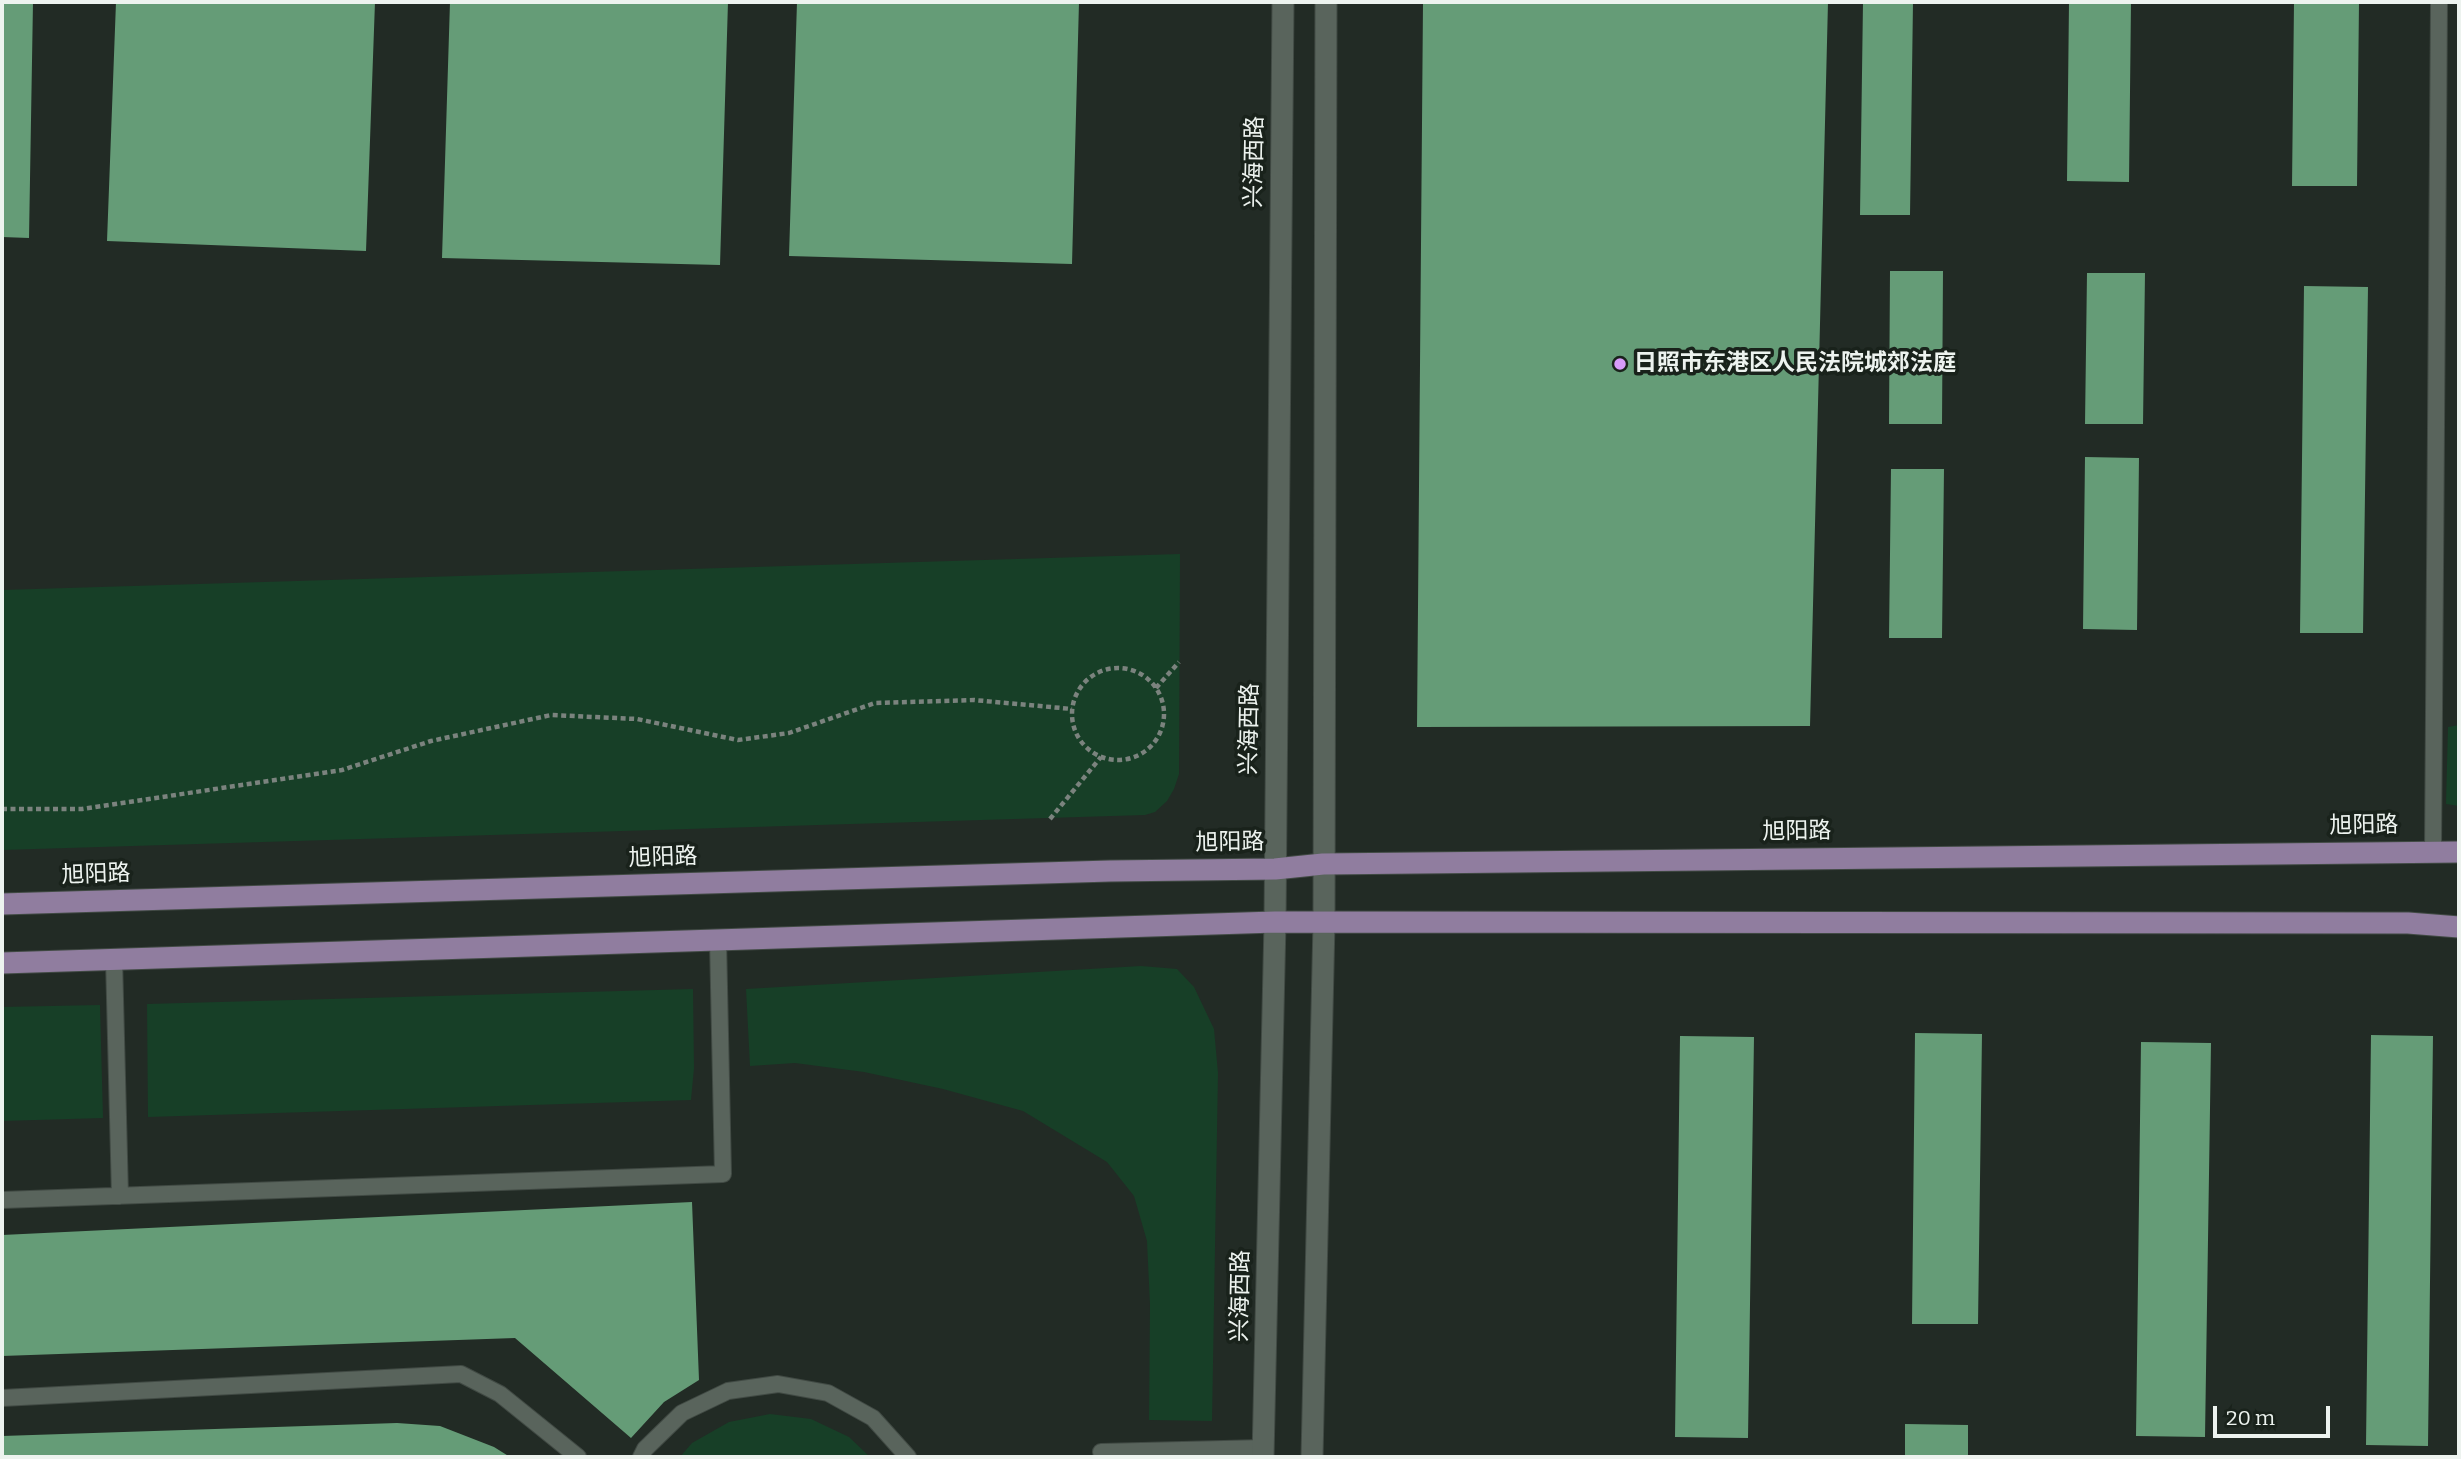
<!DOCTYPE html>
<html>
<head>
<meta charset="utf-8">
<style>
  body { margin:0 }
  #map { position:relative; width:2461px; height:1459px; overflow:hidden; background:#222b25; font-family:Bitter,serif }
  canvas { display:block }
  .frame { position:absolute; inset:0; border:4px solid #edf3ef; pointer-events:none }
  .scale { position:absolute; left:2213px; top:1406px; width:117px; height:32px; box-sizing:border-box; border:4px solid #edf3ef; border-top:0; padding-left:9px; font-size:21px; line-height:24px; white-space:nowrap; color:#edf3ef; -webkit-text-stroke:5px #19221b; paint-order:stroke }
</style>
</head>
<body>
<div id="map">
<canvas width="2461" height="1459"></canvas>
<div class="frame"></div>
<div class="scale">20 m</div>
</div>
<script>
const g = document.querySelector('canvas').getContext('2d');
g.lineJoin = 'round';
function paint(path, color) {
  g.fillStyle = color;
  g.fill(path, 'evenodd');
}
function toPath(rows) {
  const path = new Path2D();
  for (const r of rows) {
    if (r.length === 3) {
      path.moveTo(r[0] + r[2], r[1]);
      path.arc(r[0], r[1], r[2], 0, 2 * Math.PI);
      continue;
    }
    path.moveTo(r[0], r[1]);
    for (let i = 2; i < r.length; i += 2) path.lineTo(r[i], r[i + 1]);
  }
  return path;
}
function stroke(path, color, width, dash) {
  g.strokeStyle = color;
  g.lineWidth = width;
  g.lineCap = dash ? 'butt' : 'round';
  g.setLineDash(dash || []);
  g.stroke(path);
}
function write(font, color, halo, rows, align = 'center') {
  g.font = font + ' Bitter,"Noto Sans SC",serif';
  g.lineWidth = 7;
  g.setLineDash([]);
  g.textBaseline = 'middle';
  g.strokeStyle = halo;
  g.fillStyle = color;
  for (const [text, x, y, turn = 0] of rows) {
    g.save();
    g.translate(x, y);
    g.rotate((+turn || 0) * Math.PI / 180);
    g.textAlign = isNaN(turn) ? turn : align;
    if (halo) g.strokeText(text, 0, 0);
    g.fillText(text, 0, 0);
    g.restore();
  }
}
const green = toPath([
  [1180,554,1179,774,1174,789,1167,801,1155,812,1145,815,2,850,2,590],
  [2459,725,2459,806,2446,804,2448,727],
  [1141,966,1177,969,1194,987,1214,1029,1218,1073,1212,1421,1149,1420,1150,1305,1147,1241,1134,1196,1107,1162,1023,1111,943,1089,864,1072,795,1063,750,1066,746,989],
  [693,989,694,1068,691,1100,148,1117,147,1004],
  [100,1005,103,1118,2,1121,2,1007],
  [770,1414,811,1419,849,1437,870,1457,680,1457,692,1443,729,1422]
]);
const building = toPath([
  [2,2,33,2,29,238,2,237],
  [116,2,375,2,366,251,107,241],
  [450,2,728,2,720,265,442,258],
  [797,2,1079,2,1072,264,789,256],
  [1423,2,1828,2,1810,726,1417,727],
  [1863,2,1913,2,1910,215,1860,215],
  [2069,2,2131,2,2129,182,2067,181],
  [2294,2,2359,2,2357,186,2292,186],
  [1890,271,1943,271,1942,424,1889,424],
  [2087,273,2145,273,2143,424,2085,424],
  [2304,286,2368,287,2363,633,2300,633],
  [2085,457,2139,458,2137,630,2083,629],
  [1891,469,1944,469,1942,638,1889,638],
  [1915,1033,1982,1034,1978,1324,1912,1324],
  [2371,1035,2433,1036,2428,1446,2366,1445],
  [1680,1036,1754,1037,1748,1438,1675,1437],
  [2141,1042,2211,1043,2205,1437,2136,1436],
  [692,1202,699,1380,664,1402,631,1438,515,1338,2,1356,2,1235],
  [397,1423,440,1426,494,1447,510,1457,2,1457,2,1436],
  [1905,1424,1968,1425,1968,1457,1905,1457]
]);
const path = toPath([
  [1118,714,46],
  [1156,688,1179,662],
  [2,809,82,809,342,770,431,741,551,715,637,719,738,740,789,733,875,703,974,700,1072,709],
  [1050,819,1101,757]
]);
const lane = toPath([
  [2433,852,2439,2],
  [114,959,120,1196],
  [2,1200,723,1174,718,940],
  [2,1398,461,1374,500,1394,578,1457],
  [1101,1452,1264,1448],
  [641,1457,645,1449,682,1413,728,1391,778,1384,828,1393,873,1418,908,1457]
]);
const secondary = toPath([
  [1263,1457,1275,922,1283,2],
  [1312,1457,1324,922,1326,2]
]);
const primary = toPath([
  [2,904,1110,871,1275,869,1323,864,2459,852],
  [2,963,1275,922,2408,923,2459,927]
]);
const markers = [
  [1620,364,7,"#d79bf9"]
];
const streetNames = [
  ["兴海西路",1255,162,-89],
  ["兴海西路",1250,729,-89],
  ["旭阳路",2364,826,-1],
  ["旭阳路",1797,832,-1],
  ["旭阳路",1230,843,-1],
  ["旭阳路",663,858,-2],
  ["旭阳路",96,875,-2],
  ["兴海西路",1241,1296,-89]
];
const poiNames = [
  ["日照市东港区人民法院城郊法庭",1634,364]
];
paint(green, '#173f27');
paint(building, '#659c77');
stroke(lane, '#414a44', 18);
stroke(secondary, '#414a44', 23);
stroke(primary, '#414a44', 23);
stroke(path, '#7b837e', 4.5, [5, 3.5]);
stroke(lane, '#59645c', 16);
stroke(secondary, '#59645c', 21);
stroke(primary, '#907d9f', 21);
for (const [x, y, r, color] of markers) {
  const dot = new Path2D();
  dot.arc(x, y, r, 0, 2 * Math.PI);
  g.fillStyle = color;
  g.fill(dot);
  stroke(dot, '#19221b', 2.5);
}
write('23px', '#edf3ef', '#19221b', streetNames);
write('bold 23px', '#edf3ef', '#19221b', poiNames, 'left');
</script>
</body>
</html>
